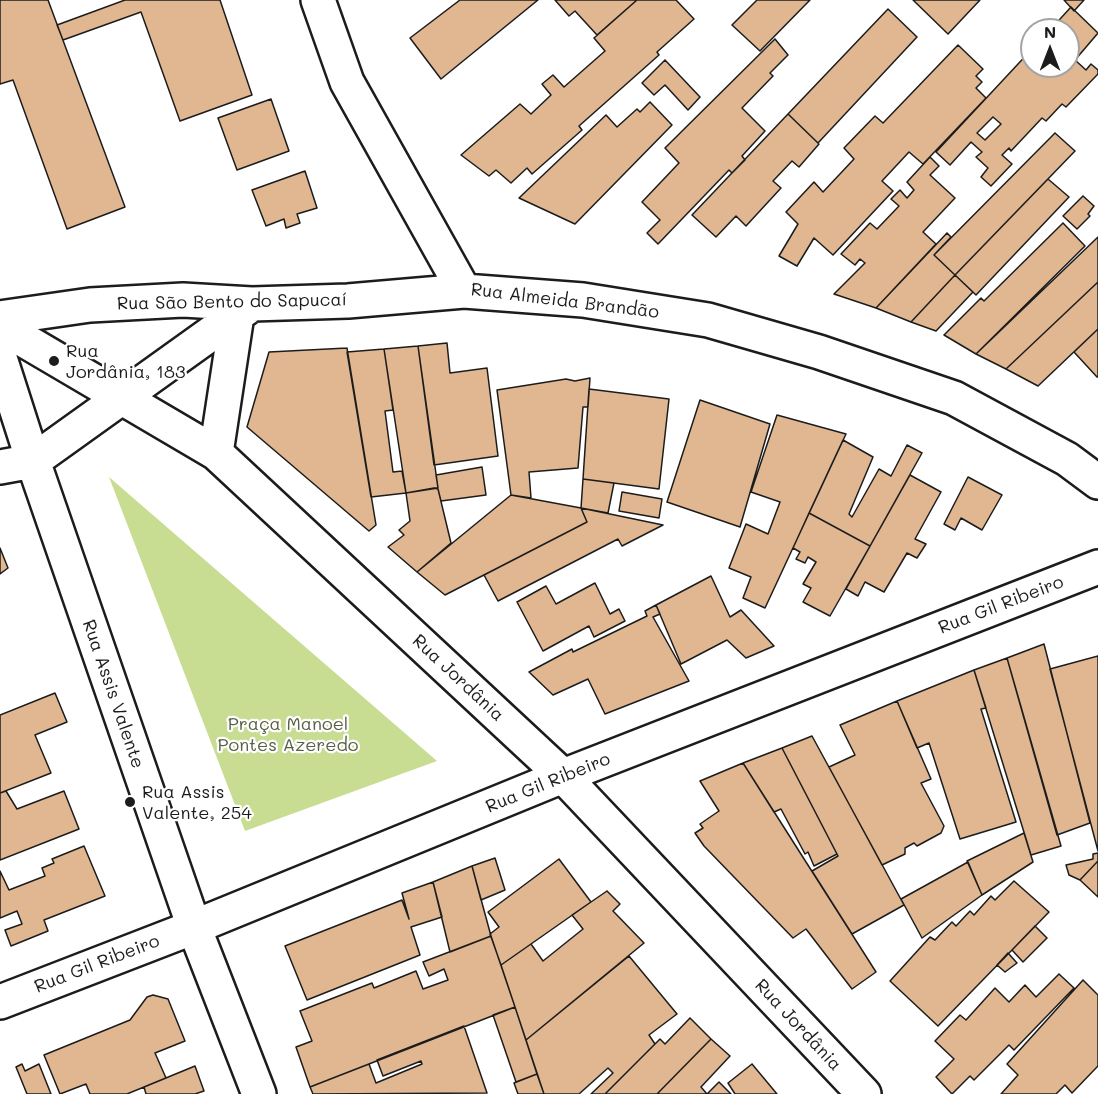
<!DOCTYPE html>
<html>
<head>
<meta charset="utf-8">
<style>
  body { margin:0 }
  #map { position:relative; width:1098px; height:1094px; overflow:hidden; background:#fff; font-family:Mali,sans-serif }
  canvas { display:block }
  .north { position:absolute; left:1020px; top:18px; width:60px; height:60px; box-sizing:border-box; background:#fff; border:2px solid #a4a4a4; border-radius:50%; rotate:0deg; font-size:16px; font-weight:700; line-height:24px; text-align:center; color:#1c1c1c }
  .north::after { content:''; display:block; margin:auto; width:21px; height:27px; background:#1c1c1c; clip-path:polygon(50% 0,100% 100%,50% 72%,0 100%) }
</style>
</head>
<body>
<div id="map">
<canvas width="1098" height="1094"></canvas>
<div class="north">N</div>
</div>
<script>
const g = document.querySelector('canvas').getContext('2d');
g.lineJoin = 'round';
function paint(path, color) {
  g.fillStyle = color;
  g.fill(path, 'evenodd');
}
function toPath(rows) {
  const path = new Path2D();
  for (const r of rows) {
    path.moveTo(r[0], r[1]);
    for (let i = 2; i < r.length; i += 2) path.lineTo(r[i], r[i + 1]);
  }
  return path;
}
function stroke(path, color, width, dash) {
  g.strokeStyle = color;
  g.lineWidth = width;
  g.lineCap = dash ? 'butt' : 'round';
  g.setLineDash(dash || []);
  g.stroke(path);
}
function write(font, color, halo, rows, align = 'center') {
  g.font = font + ' Mali,sans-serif';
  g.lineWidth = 4.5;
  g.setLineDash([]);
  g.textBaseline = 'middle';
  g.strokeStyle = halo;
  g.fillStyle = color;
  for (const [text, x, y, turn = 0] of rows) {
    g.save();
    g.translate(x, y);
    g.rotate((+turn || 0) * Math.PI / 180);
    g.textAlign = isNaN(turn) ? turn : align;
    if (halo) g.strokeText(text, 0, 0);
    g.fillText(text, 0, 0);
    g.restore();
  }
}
const green = toPath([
  [109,477,437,761,245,831]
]);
const building = toPath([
  [0,0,48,0,125,207,67,229,13,80,0,84,0,0],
  [125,0,220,0,252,95,180,121,141,12,63,40,57,25,125,0],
  [460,0,538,0,441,79,410,38,460,0],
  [555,0,637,0,597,35,575,11,569,16,555,0],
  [637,0,676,0,694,19,657,52,659,55,579,126,582,130,532,174,527,168,511,183,496,170,489,176,461,155,520,104,531,114,551,95,542,84,553,75,564,87,605,51,594,38,637,0],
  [757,0,810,0,760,51,732,25,757,0],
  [913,0,980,0,948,34,913,0],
  [1064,0,1084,0,1074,11,1064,0],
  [1071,7,1098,33,1075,60,1086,70,1091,64,1098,70,1098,74,1066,107,1062,104,1046,121,1042,118,1011,151,1009,148,1002,155,1012,164,991,186,981,177,988,168,976,157,982,152,971,142,950,165,936,152,1032,49,1032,66,1068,66,1068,30,1050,30,1071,7],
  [993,117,1001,124,985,140,977,133,993,117],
  [888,9,917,37,818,143,788,114,888,9],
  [775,39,788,55,770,73,773,76,742,108,765,131,742,156,745,160,732,173,729,170,658,244,647,233,660,220,642,202,679,163,665,148,775,39],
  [958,45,983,69,976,76,982,82,976,88,986,98,923,164,909,152,882,181,893,191,833,255,814,238,797,266,779,256,798,224,786,212,814,182,823,192,854,159,844,148,875,116,883,123,958,45],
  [665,60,700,97,688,110,665,85,654,95,642,83,665,60],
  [271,99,289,151,237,170,218,118,271,99],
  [650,102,672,125,575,224,519,198,606,115,617,127,637,109,640,112,650,102],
  [788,114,819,144,799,167,792,161,773,181,781,188,746,226,736,216,716,237,692,215,788,114],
  [1055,133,1075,151,955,275,934,255,1055,133],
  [930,157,939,166,930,175,955,198,923,232,936,244,876,308,834,294,865,263,860,259,855,265,841,254,870,223,877,229,899,206,891,199,900,190,907,198,914,190,907,182,930,157],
  [305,171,317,208,297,214,300,223,286,228,284,219,266,226,252,190,305,171],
  [1048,179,1069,197,976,295,955,275,1048,179],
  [1083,196,1094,206,1088,214,1090,216,1077,229,1063,216,1083,196],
  [1063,223,1085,246,976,354,944,335,981,298,984,301,1063,223],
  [947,233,951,237,934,255,955,275,911,322,876,308,947,233],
  [1098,237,1098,282,1006,369,976,354,1098,237],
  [955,275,973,292,936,331,911,322,955,275],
  [1098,282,1098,329,1038,386,1006,369,1098,282],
  [1098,329,1098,377,1097,377,1074,352,1098,329],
  [447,343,450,373,487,368,498,456,434,465,418,346,447,343],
  [418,346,438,488,406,493,384,349,418,346],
  [347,348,376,525,369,531,247,427,269,352,347,348],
  [384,349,393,410,385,411,393,472,402,471,406,493,371,497,347,352,384,349],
  [590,378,588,407,583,407,578,468,529,472,531,498,511,495,497,390,566,379,575,381,590,378],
  [589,389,669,399,659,489,583,479,589,389],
  [700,400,770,424,740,527,667,502,700,400],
  [777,415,846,434,765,608,743,598,751,577,729,568,746,524,768,534,780,502,751,492,777,415],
  [843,440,873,457,849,514,852,517,879,469,891,476,907,445,922,453,870,546,809,513,843,440],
  [482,467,486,495,441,501,438,489,434,488,438,488,436,475,482,467],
  [910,475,941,492,915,539,926,544,917,558,907,553,884,592,865,582,858,596,846,589,910,475],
  [968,477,1002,495,982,530,961,518,955,530,944,524,968,477],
  [583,479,614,483,608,513,581,508,583,479],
  [434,488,438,489,451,543,417,572,388,547,404,535,399,530,410,521,406,493,434,488],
  [622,492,662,499,659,518,619,511,622,492],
  [511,495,581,508,587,522,445,595,417,572,511,495],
  [581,508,663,525,622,546,618,539,498,601,484,575,587,522,581,508],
  [809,513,870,546,830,616,803,602,811,588,803,584,816,562,808,557,805,563,796,559,800,552,793,548,809,513],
  [0,548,8,568,0,574,0,548],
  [711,576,730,617,741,610,774,646,746,658,727,640,681,664,656,605,711,576],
  [595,583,610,614,619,609,625,621,594,637,589,626,543,651,517,602,546,586,556,604,595,583],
  [656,605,660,614,653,617,689,681,605,714,588,679,553,695,529,672,572,649,573,652,647,616,645,611,656,605],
  [1044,644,1090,823,1057,835,1007,658,1044,644],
  [1098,656,1098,851,1050,669,1098,656],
  [1007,658,1061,846,1031,855,974,670,1007,658],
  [974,670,986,708,981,709,1016,822,960,839,929,743,917,748,897,701,974,670],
  [55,693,67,722,35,735,51,773,0,793,0,715,55,693],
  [897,701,931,779,921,783,944,826,941,833,917,846,914,843,905,848,905,854,882,865,829,767,855,755,840,725,897,701],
  [812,736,904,905,852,934,812,871,838,856,782,748,812,736],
  [782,748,837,854,814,866,808,852,805,854,781,809,774,812,743,763,782,748],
  [743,763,876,972,852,989,806,929,793,938,704,846,695,833,703,828,700,824,719,811,700,781,743,763],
  [6,791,17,809,64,791,79,829,0,860,0,793,6,791],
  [1024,833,1033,862,982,895,967,861,1024,833],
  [84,846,105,896,44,920,48,931,11,946,5,930,22,924,17,911,0,918,0,871,9,890,45,876,42,868,54,863,52,859,84,846],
  [1098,853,1098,861,1080,880,1069,875,1066,865,1093,859,1093,854,1098,853],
  [495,858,505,890,481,900,472,866,495,858],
  [559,859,591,902,501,965,490,934,499,927,488,912,559,859],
  [1098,861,1098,897,1080,880,1098,861],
  [968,862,982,895,922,938,901,899,968,862],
  [472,866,491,936,450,952,433,882,472,866],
  [1014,881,1049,912,938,1026,890,981,930,937,935,940,952,922,956,926,970,911,974,915,991,896,995,900,1014,881],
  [433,882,442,917,411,927,420,955,307,1000,285,946,402,900,409,919,402,893,433,882],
  [607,891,620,904,613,911,644,943,526,1040,501,965,531,944,543,961,583,929,572,915,607,891],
  [1035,926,1047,938,1023,962,1012,950,1035,926],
  [491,936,515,1007,310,1087,296,1047,312,1041,300,1011,372,983,374,988,416,971,423,989,448,980,444,969,429,976,423,962,491,936],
  [1008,953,1017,963,1005,972,997,965,1008,953],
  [629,956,677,1014,649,1035,655,1044,605,1094,591,1094,613,1073,608,1068,579,1094,544,1094,526,1040,629,956],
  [1059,974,1074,988,1014,1050,1009,1045,974,1080,970,1076,952,1094,936,1077,954,1059,935,1041,960,1015,966,1020,995,988,1009,1002,1025,985,1036,997,1059,974],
  [1083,980,1098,995,1098,1066,1072,1093,1065,1085,1056,1094,1001,1094,1018,1075,1007,1064,1083,980],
  [153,995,168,999,185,1041,155,1053,166,1078,127,1094,90,1094,86,1084,60,1094,44,1055,130,1020,147,997,153,995],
  [515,1007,537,1074,516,1082,493,1015,515,1007],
  [690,1018,711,1039,657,1094,605,1094,660,1039,665,1044,690,1018],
  [464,1026,487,1093,313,1094,310,1087,369,1064,376,1083,422,1064,421,1061,383,1076,377,1060,464,1026],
  [711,1039,730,1056,701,1087,707,1094,657,1094,711,1039],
  [22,1064,25,1071,39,1064,51,1094,27,1094,16,1067,22,1064],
  [752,1064,777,1094,735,1094,728,1083,752,1064],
  [195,1066,204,1091,195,1094,146,1094,144,1087,195,1066],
  [537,1074,544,1094,518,1094,514,1083,537,1074],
  [719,1082,731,1094,707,1094,719,1082]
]);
const minor = toPath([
  [318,0,347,82,464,291],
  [0,318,90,305,183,300,252,304,348,301,464,291,583,300,708,320,819,352,954,398,1067,459,1098,482],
  [0,326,216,453,563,776,864,1094],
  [0,358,33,461,194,927,259,1094],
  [216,453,237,315],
  [0,467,33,461,252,304],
  [0,1002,194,927,563,776,1098,567]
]);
const markers = [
  [54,361,6,"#1c1c1c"],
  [130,802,6,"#1c1c1c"]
];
const streetNames = [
  ["Rua Almeida Brandão",565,301,7],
  ["Rua São Bento do Sapucaí",232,302,-1],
  ["Rua Gil Ribeiro",1001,605,-21],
  ["Rua Jordânia",458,678,43],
  ["Rua Assis Valente",113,694,71],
  ["Rua Gil Ribeiro",548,783,-22],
  ["Rua Gil Ribeiro",97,964,-21],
  ["Rua Jordânia",798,1025,47]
];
const poiNames = [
  ["Rua",66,351],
  ["Jordânia, 183",66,372],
  ["Rua Assis",142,792],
  ["Valente, 254",142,813]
];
const parkNames = [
  ["Praça Manoel",288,724],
  ["Pontes Azeredo",288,745]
];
paint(green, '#c8dd92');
paint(building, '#e0b791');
stroke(building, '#1c1c1c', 1.5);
stroke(minor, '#1c1c1c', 38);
stroke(minor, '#fff', 33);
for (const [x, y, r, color] of markers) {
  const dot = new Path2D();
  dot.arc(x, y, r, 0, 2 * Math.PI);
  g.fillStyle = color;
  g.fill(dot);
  stroke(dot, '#fff', 2);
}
write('18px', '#1c1c1c', '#fff', streetNames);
write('18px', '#1c1c1c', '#fff', poiNames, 'left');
write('18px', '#586045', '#fff', parkNames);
</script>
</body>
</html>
